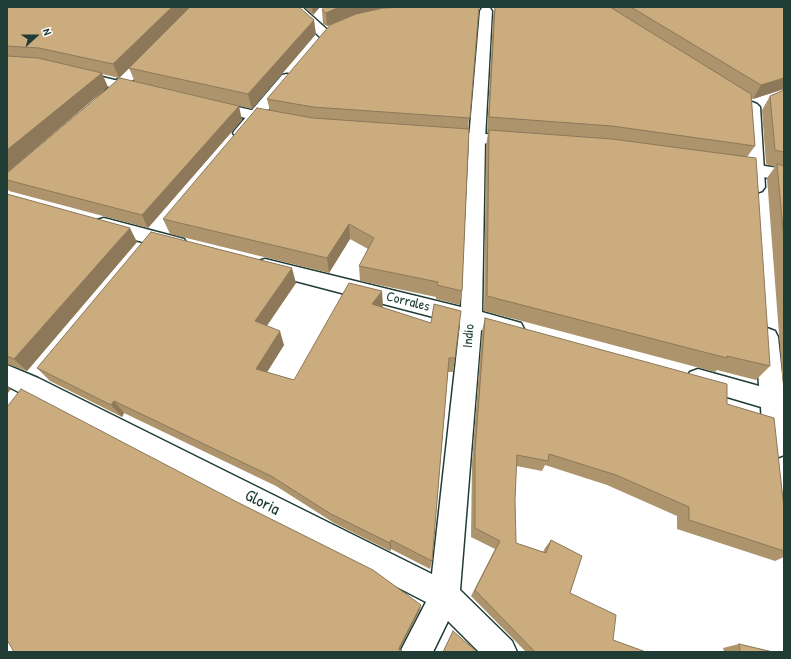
<!DOCTYPE html>
<html>
<head>
<meta charset="utf-8">
<style>
  body { margin:0 }
  #map { position:relative; width:791px; height:659px; overflow:hidden; background:#fff; font-family:"Patrick Hand",sans-serif }
  canvas { display:block }
  .frame { position:absolute; inset:0; border:8px solid #1f3d34; pointer-events:none }
  .north { position:absolute; left:16px; top:16px; width:40px; height:40px; -webkit-text-stroke:3px #fff; paint-order:stroke; rotate:69deg; font-size:11px; font-weight:700; line-height:16px; text-align:center; color:#1f3d34 }
  .north::after { content:''; display:block; margin:auto; width:14px; height:18px; background:#1f3d34; clip-path:polygon(50% 0,100% 100%,50% 72%,0 100%) }
</style>
</head>
<body>
<div id="map">
<canvas width="791" height="659"></canvas>
<div class="frame"></div>
<div class="north">N</div>
</div>
<script>
const g = document.querySelector('canvas').getContext('2d');
g.lineJoin = 'round';
function toPath(rows) {
  const path = new Path2D();
  for (const r of rows) {
    path.moveTo(r[0], r[1]);
    for (let i = 2; i < r.length; i += 2) path.lineTo(r[i], r[i + 1]);
  }
  return path;
}
function stroke(path, color, width, dash) {
  g.strokeStyle = color;
  g.lineWidth = width;
  g.lineCap = dash ? 'butt' : 'round';
  g.setLineDash(dash || []);
  g.stroke(path);
}
function paint(path, color) {
  g.fillStyle = color;
  g.fill(path, 'evenodd');
}
function write(font, color, halo, rows, align = 'center') {
  g.font = font + ' "Patrick Hand",sans-serif';
  g.lineWidth = 3;
  g.setLineDash([]);
  g.textBaseline = 'middle';
  g.strokeStyle = halo;
  g.fillStyle = color;
  for (const [text, x, y, turn = 0] of rows) {
    g.save();
    g.translate(x, y);
    g.rotate((+turn || 0) * Math.PI / 180);
    g.textAlign = isNaN(turn) ? turn : align;
    if (halo) g.strokeText(text, 0, 0);
    g.fillText(text, 0, 0);
    g.restore();
  }
}
const street = toPath([
  [288,7,302,7,332,34,330,37,320,37,288,7],
  [486,7,490,8,492,11,485,139,482,312,521,323,524,329,521,335,513,338,481,330,460,590,512,641,517,652,479,652,448,621,433,652,400,652,426,602,7,386,7,365,38,378,432,574,460,324,265,273,258,271,255,266,258,261,265,259,461,307,469,139,480,11,482,8,486,7],
  [152,50,157,51,159,54,157,57,110,102,105,104,100,102,97,99,100,96,147,51,152,50],
  [287,74,292,75,294,78,247,136,241,138,235,136,233,133,235,130,282,75,287,74],
  [752,102,757,104,760,107,765,187,762,191,756,193,750,191,747,187,744,107,747,104,752,102],
  [104,218,184,239,187,244,184,249,177,251,97,230,95,225,97,220,104,218],
  [767,328,775,331,778,337,784,392,784,455,776,458,767,454,763,446,761,407,690,386,686,379,690,372,698,369,759,386,756,337,759,331,767,328]
]);
const primary = toPath([
  [77,71,148,88,150,91,148,94,143,95,72,78,70,75,72,72,77,71],
  [211,101,287,118,289,121,287,124,281,126,206,109,203,106,206,103,211,101],
  [439,131,516,136,522,137,524,141,522,145,516,146,433,139,431,136,433,133,439,131],
  [727,160,784,169,784,181,721,169,718,165,721,161,727,160]
]);
const wall = toPath([
  [7,7,190,7,119,78,102,74,7,173],
  [304,7,320,7,313,15],
  [382,7,380,8,395,7,479,7,468,129,462,291,460,305,436,299,436,297,360,281,359,266,368,249,350,239,329,273,170,234,163,219,270,111,267,99,348,17,327,26,323,24,322,10],
  [495,7,784,7,784,89,753,99,751,98,755,146,747,157,770,366,756,380,717,370,715,372,484,311,486,146,488,133,487,133,493,16],
  [316,34,252,109,170,90,242,120,148,228,9,191,7,188,7,173,135,82,129,68],
  [784,90,784,386,783,386,767,178,775,167,766,164,762,110,770,96],
  [7,194,137,242,27,371,7,364],
  [296,283,267,326,284,345,267,372,294,380,383,306,382,307,455,358,453,372,448,372,432,561,430,569,391,549,390,551,334,523,276,486,124,413,122,417,50,381,37,368],
  [485,318,727,404,784,508,784,557,775,561,677,529,677,516,607,485,545,465,542,471,516,466,515,500,516,543,543,552,545,548,551,540,570,593,613,640,646,652,526,652,471,596,495,549,471,537,472,462,482,331],
  [739,644,773,652,724,652,723,648]
]);
const shadedWall = toPath([
  [172,7,190,7,119,78,113,64],
  [312,7,320,7,313,15],
  [339,7,382,7,378,11,347,18,327,26,326,13],
  [314,20,316,34,252,109,248,94],
  [102,73,108,87,7,173,7,150],
  [784,78,784,89,753,99,761,85],
  [239,106,242,120,148,228,142,215],
  [349,224,350,239,329,273,327,258],
  [130,228,137,242,27,371,14,359],
  [292,268,296,283,260,335,255,321],
  [382,291,383,306,373,319,372,304],
  [280,331,284,345,261,382,256,369],
  [7,386,11,389,7,394],
  [114,401,124,413,122,417,111,405],
  [391,540,391,549,390,551,390,543],
  [421,605,420,610,399,651,399,648]
]);
const building = toPath([
  [7,7,172,7,113,64,39,48,7,46,7,7],
  [190,7,299,7,314,20,248,94,129,68,190,7],
  [324,7,339,7,326,13,322,10,324,7],
  [409,7,479,7,470,118,313,107,267,99,330,25,356,14,383,8,409,7],
  [495,7,610,7,751,94,755,146,612,126,489,117,495,7],
  [631,7,784,7,784,78,761,85,631,7],
  [7,56,38,58,102,73,7,150,7,56],
  [120,78,239,106,142,215,7,180,7,173,120,78],
  [784,90,784,152,775,150,770,96,784,90],
  [257,108,313,118,469,129,462,291,437,285,438,282,359,266,374,238,349,224,327,258,163,219,257,108],
  [489,130,612,139,756,158,770,366,727,356,727,358,487,296,489,130],
  [777,164,784,166,784,240,777,164],
  [7,194,130,228,14,359,7,356,7,194],
  [151,232,292,268,255,321,280,331,256,369,294,380,349,283,382,291,372,304,431,323,434,304,461,311,455,358,449,358,432,561,391,540,390,543,331,514,271,476,114,401,111,405,37,368,151,232],
  [485,318,727,384,727,404,774,418,784,508,784,551,689,520,689,507,616,475,549,454,548,461,517,455,515,500,516,543,546,553,551,540,582,556,570,593,616,615,613,640,646,652,535,652,475,590,500,541,475,528,475,451,485,318],
  [21,389,237,502,373,570,421,605,399,648,399,650,402,650,401,652,14,652,7,640,7,407,21,389],
  [453,631,477,652,443,652,453,631],
  [739,644,773,652,740,652,739,644]
]);
const streetNames = [
  ["Corrales",408,302,14],
  ["Indio",469,336,-85]
];
const nearStreetnames = [
  ["Gloria",262,503,27]
];
stroke(street, '#1f3d34', 3);
stroke(primary, '#1f3d34', 3);
paint(street, '#fff');
paint(primary, '#fff');
paint(wall, '#ae946d');
paint(shadedWall, '#8d7859');
paint(building, '#caac7f');
stroke(building, '#8d7859', 1);
write('14px', '#1f3d34', '#fff', streetNames);
write('17px', '#1f3d34', '#fff', nearStreetnames);
</script>
</body>
</html>
